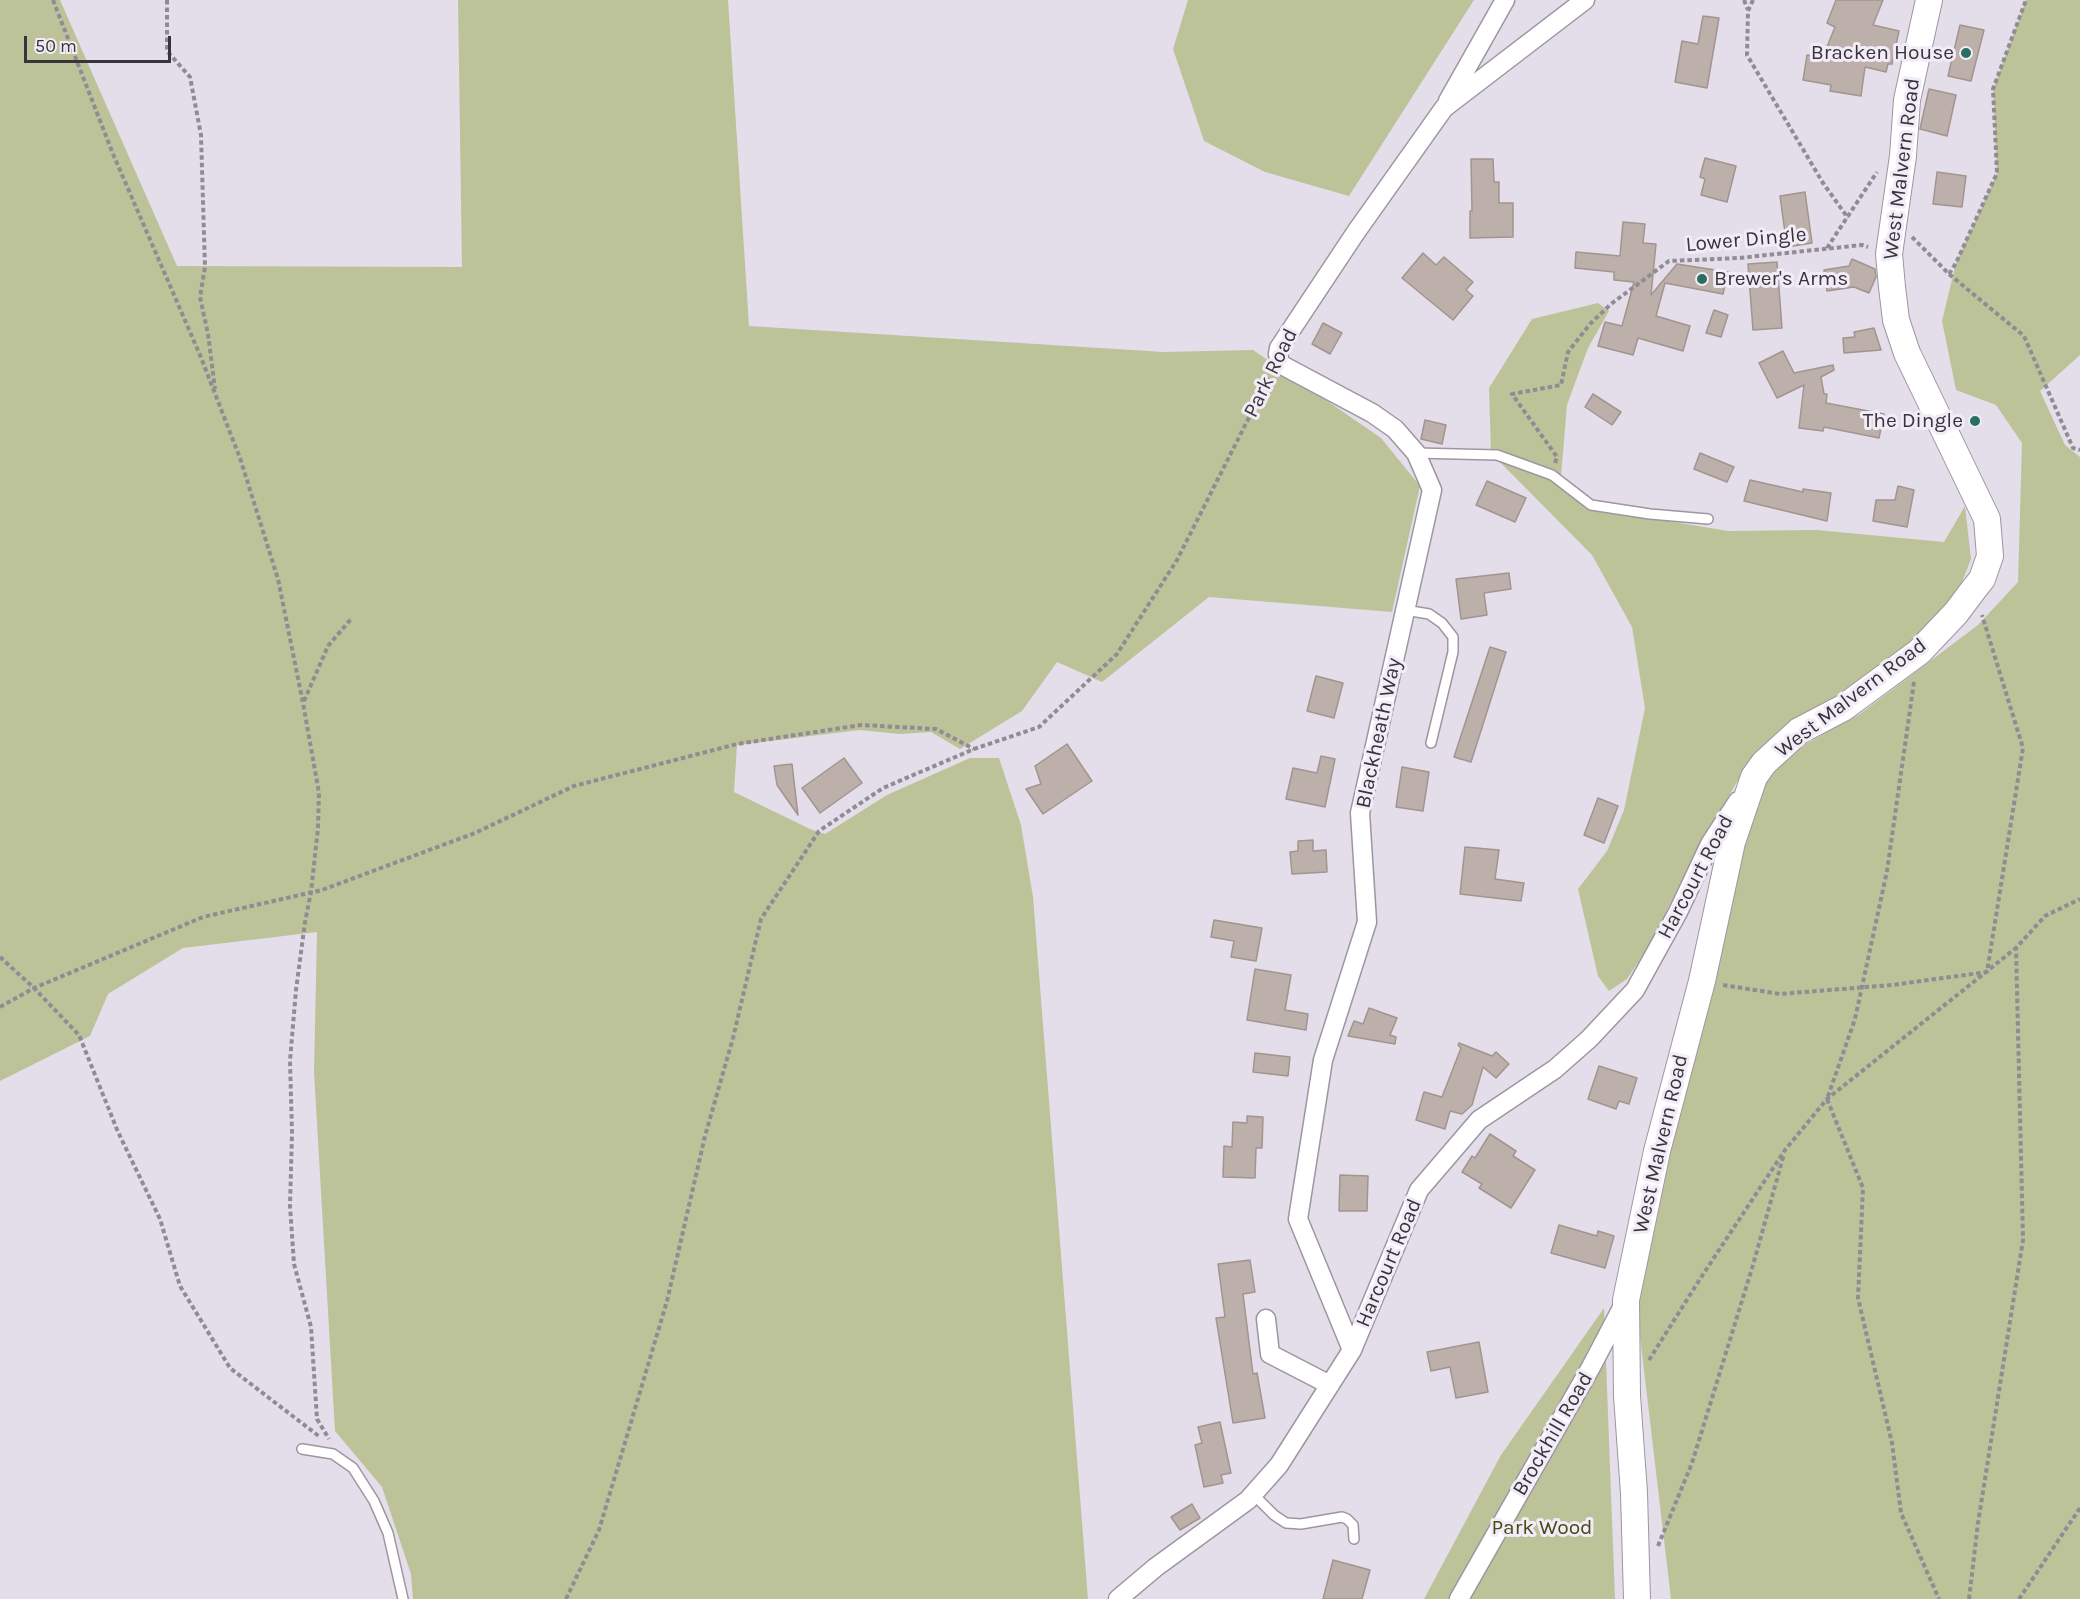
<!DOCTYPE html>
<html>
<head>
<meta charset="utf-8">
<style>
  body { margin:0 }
  #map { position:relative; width:2080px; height:1599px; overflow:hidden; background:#e4deea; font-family:Karla,sans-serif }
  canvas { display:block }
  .scale { position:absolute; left:24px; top:36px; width:147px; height:27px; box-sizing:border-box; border:3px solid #373539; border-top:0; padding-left:8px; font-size:18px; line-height:21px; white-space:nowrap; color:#373539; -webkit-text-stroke:4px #f2ebf8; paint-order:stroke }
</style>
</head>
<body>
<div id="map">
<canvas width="2080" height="1599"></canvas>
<div class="scale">50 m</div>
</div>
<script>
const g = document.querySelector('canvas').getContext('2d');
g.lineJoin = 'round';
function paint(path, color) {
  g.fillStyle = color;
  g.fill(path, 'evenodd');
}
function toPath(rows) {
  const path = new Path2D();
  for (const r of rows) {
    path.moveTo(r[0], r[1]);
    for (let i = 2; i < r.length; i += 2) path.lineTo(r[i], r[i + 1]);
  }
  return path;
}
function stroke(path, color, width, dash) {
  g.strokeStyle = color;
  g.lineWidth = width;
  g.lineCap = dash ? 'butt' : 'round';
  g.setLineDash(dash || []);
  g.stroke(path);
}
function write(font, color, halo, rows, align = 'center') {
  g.font = font + ' Karla,sans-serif';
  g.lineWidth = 6;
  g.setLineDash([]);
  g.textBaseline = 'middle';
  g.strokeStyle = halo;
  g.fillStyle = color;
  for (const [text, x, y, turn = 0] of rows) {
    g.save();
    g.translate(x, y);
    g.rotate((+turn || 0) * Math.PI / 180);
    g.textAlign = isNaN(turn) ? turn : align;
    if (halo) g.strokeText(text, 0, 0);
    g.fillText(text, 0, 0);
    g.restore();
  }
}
const green = toPath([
  [0,0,60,0,177,266,462,267,458,0,728,0,749,326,1164,352,1253,350,1381,438,1420,486,1392,612,1209,597,1102,682,1057,662,1022,711,960,749,931,732,900,734,860,730,737,745,734,792,810,829,825,834,887,795,970,758,999,758,1021,825,1033,897,1088,1599,413,1599,411,1574,382,1487,335,1431,314,1072,317,932,183,948,108,994,90,1036,0,1081],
  [1188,0,1474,0,1349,196,1265,172,1204,141,1173,49],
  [2026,0,2080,0,2080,355,2040,391,2065,445,2080,457,2080,1599,1671,1599,1637,1311,1697,1027,1753,807,1777,760,1860,714,1978,625,2018,582,2022,443,1996,405,1956,390,1942,321,1956,263,1997,173,1993,89],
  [1598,303,1609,311,1588,348,1567,405,1561,476,1590,508,1728,531,1817,530,1944,542,1965,506,1971,559,1960,587,1909,648,1805,718,1746,767,1697,849,1651,943,1627,979,1609,991,1598,976,1578,889,1607,851,1624,810,1645,708,1632,627,1592,555,1491,453,1489,388,1532,319],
  [1604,1308,1615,1599,1424,1599,1501,1455]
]);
const building = toPath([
  [1836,0,1883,0,1873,25,1899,31,1892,64,1888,64,1886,72,1865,67,1861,96,1830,91,1831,85,1803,80,1807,55,1823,57,1835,27,1827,23,1836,0],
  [1703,16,1719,18,1707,88,1675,82,1682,41,1698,44,1703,16],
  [1960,25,1984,30,1971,81,1948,76,1960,25],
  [1929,89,1956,95,1947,136,1920,129,1929,89],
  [1705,158,1736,166,1727,202,1701,195,1705,179,1700,177,1705,158],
  [1471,159,1493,159,1494,182,1499,182,1499,203,1513,203,1513,237,1470,238,1470,211,1472,211,1471,159],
  [1937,172,1966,176,1962,207,1933,204,1937,172],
  [1805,192,1812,243,1787,247,1780,196,1805,192],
  [1623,222,1645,224,1643,243,1656,244,1651,295,1677,264,1728,272,1723,294,1665,283,1656,316,1690,326,1683,351,1638,338,1633,355,1598,346,1605,322,1622,326,1634,282,1614,280,1614,272,1575,268,1576,252,1620,256,1623,222],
  [1423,253,1436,265,1444,257,1473,282,1466,290,1473,296,1453,320,1402,278,1423,253],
  [1852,259,1875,269,1876,277,1869,293,1854,287,1827,291,1824,270,1849,266,1852,259],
  [1777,262,1782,328,1753,330,1748,264,1777,262],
  [1714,310,1728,315,1721,337,1706,333,1714,310],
  [1323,323,1342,333,1330,354,1312,344,1323,323],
  [1874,328,1881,350,1844,353,1843,338,1855,337,1854,332,1874,328],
  [1783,351,1794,373,1833,365,1834,370,1821,377,1824,394,1827,394,1826,403,1884,414,1879,438,1824,427,1823,431,1799,428,1804,385,1777,398,1759,363,1783,351],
  [1593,394,1621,412,1612,425,1585,407,1593,394],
  [1425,420,1446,425,1442,444,1421,439,1425,420],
  [1700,453,1734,467,1727,482,1694,469,1700,453],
  [1750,480,1803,492,1803,489,1831,493,1827,521,1744,501,1750,480],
  [1487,481,1526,498,1515,522,1476,505,1487,481],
  [1898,486,1914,490,1907,527,1873,521,1876,500,1895,500,1898,486],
  [1509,573,1511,589,1484,593,1487,615,1461,619,1456,579,1509,573],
  [1490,647,1506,652,1471,762,1454,757,1490,647],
  [1316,676,1343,683,1334,718,1307,711,1316,676],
  [1067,744,1092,781,1043,814,1026,789,1041,784,1035,766,1067,744],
  [1321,756,1335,759,1325,807,1286,799,1293,768,1317,773,1321,756],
  [844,758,862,783,820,813,802,788,844,758],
  [792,764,798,815,777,785,774,766,792,764],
  [1402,767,1429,772,1423,811,1396,807,1402,767],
  [1598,798,1618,806,1604,843,1584,835,1598,798],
  [1313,840,1313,851,1326,850,1327,872,1292,874,1290,852,1298,851,1298,841,1313,840],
  [1465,847,1499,850,1495,879,1524,883,1521,901,1460,894,1465,847],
  [1214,920,1262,928,1256,961,1231,957,1234,941,1211,937,1214,920],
  [1255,969,1291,975,1285,1010,1308,1014,1306,1030,1247,1020,1255,969],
  [1369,1008,1397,1018,1390,1035,1396,1037,1395,1044,1348,1036,1354,1021,1363,1024,1369,1008],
  [1459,1043,1492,1056,1496,1052,1509,1064,1496,1078,1483,1067,1472,1105,1462,1114,1450,1111,1445,1129,1416,1120,1424,1092,1442,1097,1461,1048,1458,1045,1459,1043],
  [1255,1053,1290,1057,1288,1076,1253,1072,1255,1053],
  [1599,1066,1637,1078,1629,1104,1619,1101,1616,1109,1588,1099,1599,1066],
  [1247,1116,1263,1117,1262,1148,1256,1148,1255,1178,1223,1177,1224,1146,1232,1147,1233,1122,1247,1123,1247,1116],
  [1490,1134,1516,1151,1513,1156,1535,1170,1511,1208,1479,1188,1482,1184,1462,1172,1472,1156,1475,1158,1490,1134],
  [1340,1175,1368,1176,1367,1211,1339,1211,1340,1175],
  [1559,1225,1597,1236,1598,1231,1614,1236,1605,1268,1551,1253,1559,1225],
  [1250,1260,1255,1292,1243,1294,1253,1374,1257,1373,1265,1418,1233,1423,1216,1318,1225,1317,1218,1264,1250,1260],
  [1479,1342,1488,1392,1456,1398,1450,1367,1431,1371,1427,1352,1479,1342],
  [1220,1422,1231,1473,1221,1475,1223,1483,1204,1487,1195,1445,1202,1443,1198,1427,1220,1422],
  [1192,1504,1200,1518,1180,1530,1171,1517,1192,1504],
  [1333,1560,1370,1570,1362,1599,1323,1599,1333,1560]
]);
const path = toPath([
  [53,0,113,154,200,355,240,458,278,579,303,703,319,793,318,828,311,892,305,922,296,990,290,1061,292,1133,290,1206,294,1264,311,1327,317,1419,329,1439],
  [167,0,167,51,190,77,201,135,205,267,200,297,208,334,215,389],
  [1744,0,1748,10],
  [1753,0,1748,11,1747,55,1823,183,1848,218],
  [1912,237,1949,274,2024,336,2073,448,2080,450],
  [1827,248,1877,172],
  [1949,274,1956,263,1997,173,1993,89,2026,0],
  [1555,463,1557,457,1512,394,1561,385,1568,352,1590,324,1611,304,1669,261,1739,258,1862,245,1868,247],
  [1914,682,1887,871,1855,1019,1827,1099,1863,1188,1858,1298,1892,1443,1901,1513,1939,1599],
  [304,701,328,646,351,619],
  [0,957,34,988,79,1035,118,1132,160,1219,180,1286,230,1368,320,1437],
  [1723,985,1780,994,1892,985,1987,972,2023,748,1982,615],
  [0,1007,34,988,203,917,322,890,475,833,574,786,737,744,861,725,936,729,974,749],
  [1649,1360,1700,1279,1785,1150,1827,1099,2016,948],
  [1658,1546,1692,1463,1753,1265,1784,1154],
  [566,1599,599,1530,667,1301,705,1136,733,1038,761,919,819,831,883,788,974,749,1039,727,1117,654,1177,560,1269,378],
  [1969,1599,1978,1523,2023,1240,2016,948,2045,916,2080,899],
  [2019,1599,2080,1508]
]);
const lane = toPath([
  [1416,453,1497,455,1552,475,1591,505,1650,514,1708,519],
  [1405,610,1429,614,1442,623,1453,637,1453,652,1431,743],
  [302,1449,333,1454,353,1468,374,1501,388,1533,403,1599],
  [1253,1494,1274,1515,1286,1523,1301,1524,1342,1517,1347,1519,1353,1525,1354,1539]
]);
const street = toPath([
  [1448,101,1505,0],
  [1266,1319,1270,1354,1330,1385],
  [1352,1350,1298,1219,1323,1060,1367,922,1360,813,1432,490,1416,453,1395,429,1372,413,1280,364,1278,354,1279,348,1356,232,1444,108,1585,0],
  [1118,1599,1156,1567,1248,1500,1279,1465,1352,1350,1419,1190,1479,1120,1555,1069,1589,1039,1635,990,1678,912,1710,844,1738,801],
  [1459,1599,1591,1367,1624,1304]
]);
const secondary = toPath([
  [1637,1599,1634,1493,1627,1396,1626,1300,1657,1151,1702,981,1732,842,1754,777,1764,763,1799,731,1843,708,1919,652,1956,613,1974,589,1982,579,1990,556,1987,519,1907,353,1896,320,1892,287,1889,254,1903,156,1907,100,1929,0]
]);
const markers = [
  [1966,53,6,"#2a6f62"],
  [1702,279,6,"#2a6f62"],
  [1975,421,6,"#2a6f62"]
];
const poiNames = [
  ["Bracken House",1954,53],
  ["Brewer's Arms",1714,279,"left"],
  ["The Dingle",1963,421]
];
const streetNames = [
  ["West Malvern Road",1902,169,-83],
  ["Lower Dingle",1746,240,-5],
  ["Park Road",1271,373,-64],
  ["West Malvern Road",1851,698,-37],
  ["Blackheath Way",1379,733,-78],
  ["Harcourt Road",1696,877,-62],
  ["West Malvern Road",1661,1144,-77],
  ["Harcourt Road",1389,1263,-67],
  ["Brockhill Road",1553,1434,-60]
];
const parkNames = [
  ["Park Wood",1542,1528]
];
paint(green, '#bcc399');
paint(building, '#bdafa9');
stroke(building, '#a2948e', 1.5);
stroke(lane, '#9d96a2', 12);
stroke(street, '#9d96a2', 21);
stroke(secondary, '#9d96a2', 28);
stroke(path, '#908c94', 4, [4.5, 3]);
stroke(lane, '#fff', 9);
stroke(street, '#fff', 18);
stroke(secondary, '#fff', 26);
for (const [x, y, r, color] of markers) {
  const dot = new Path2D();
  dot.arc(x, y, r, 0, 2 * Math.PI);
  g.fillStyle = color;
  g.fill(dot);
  stroke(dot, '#f2ebf8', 2);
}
write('21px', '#373539', '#f2ebf8', poiNames, 'right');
write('21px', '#373539', '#f2ebf8', streetNames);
write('21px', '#454b11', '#f2ebf8', parkNames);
</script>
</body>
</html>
